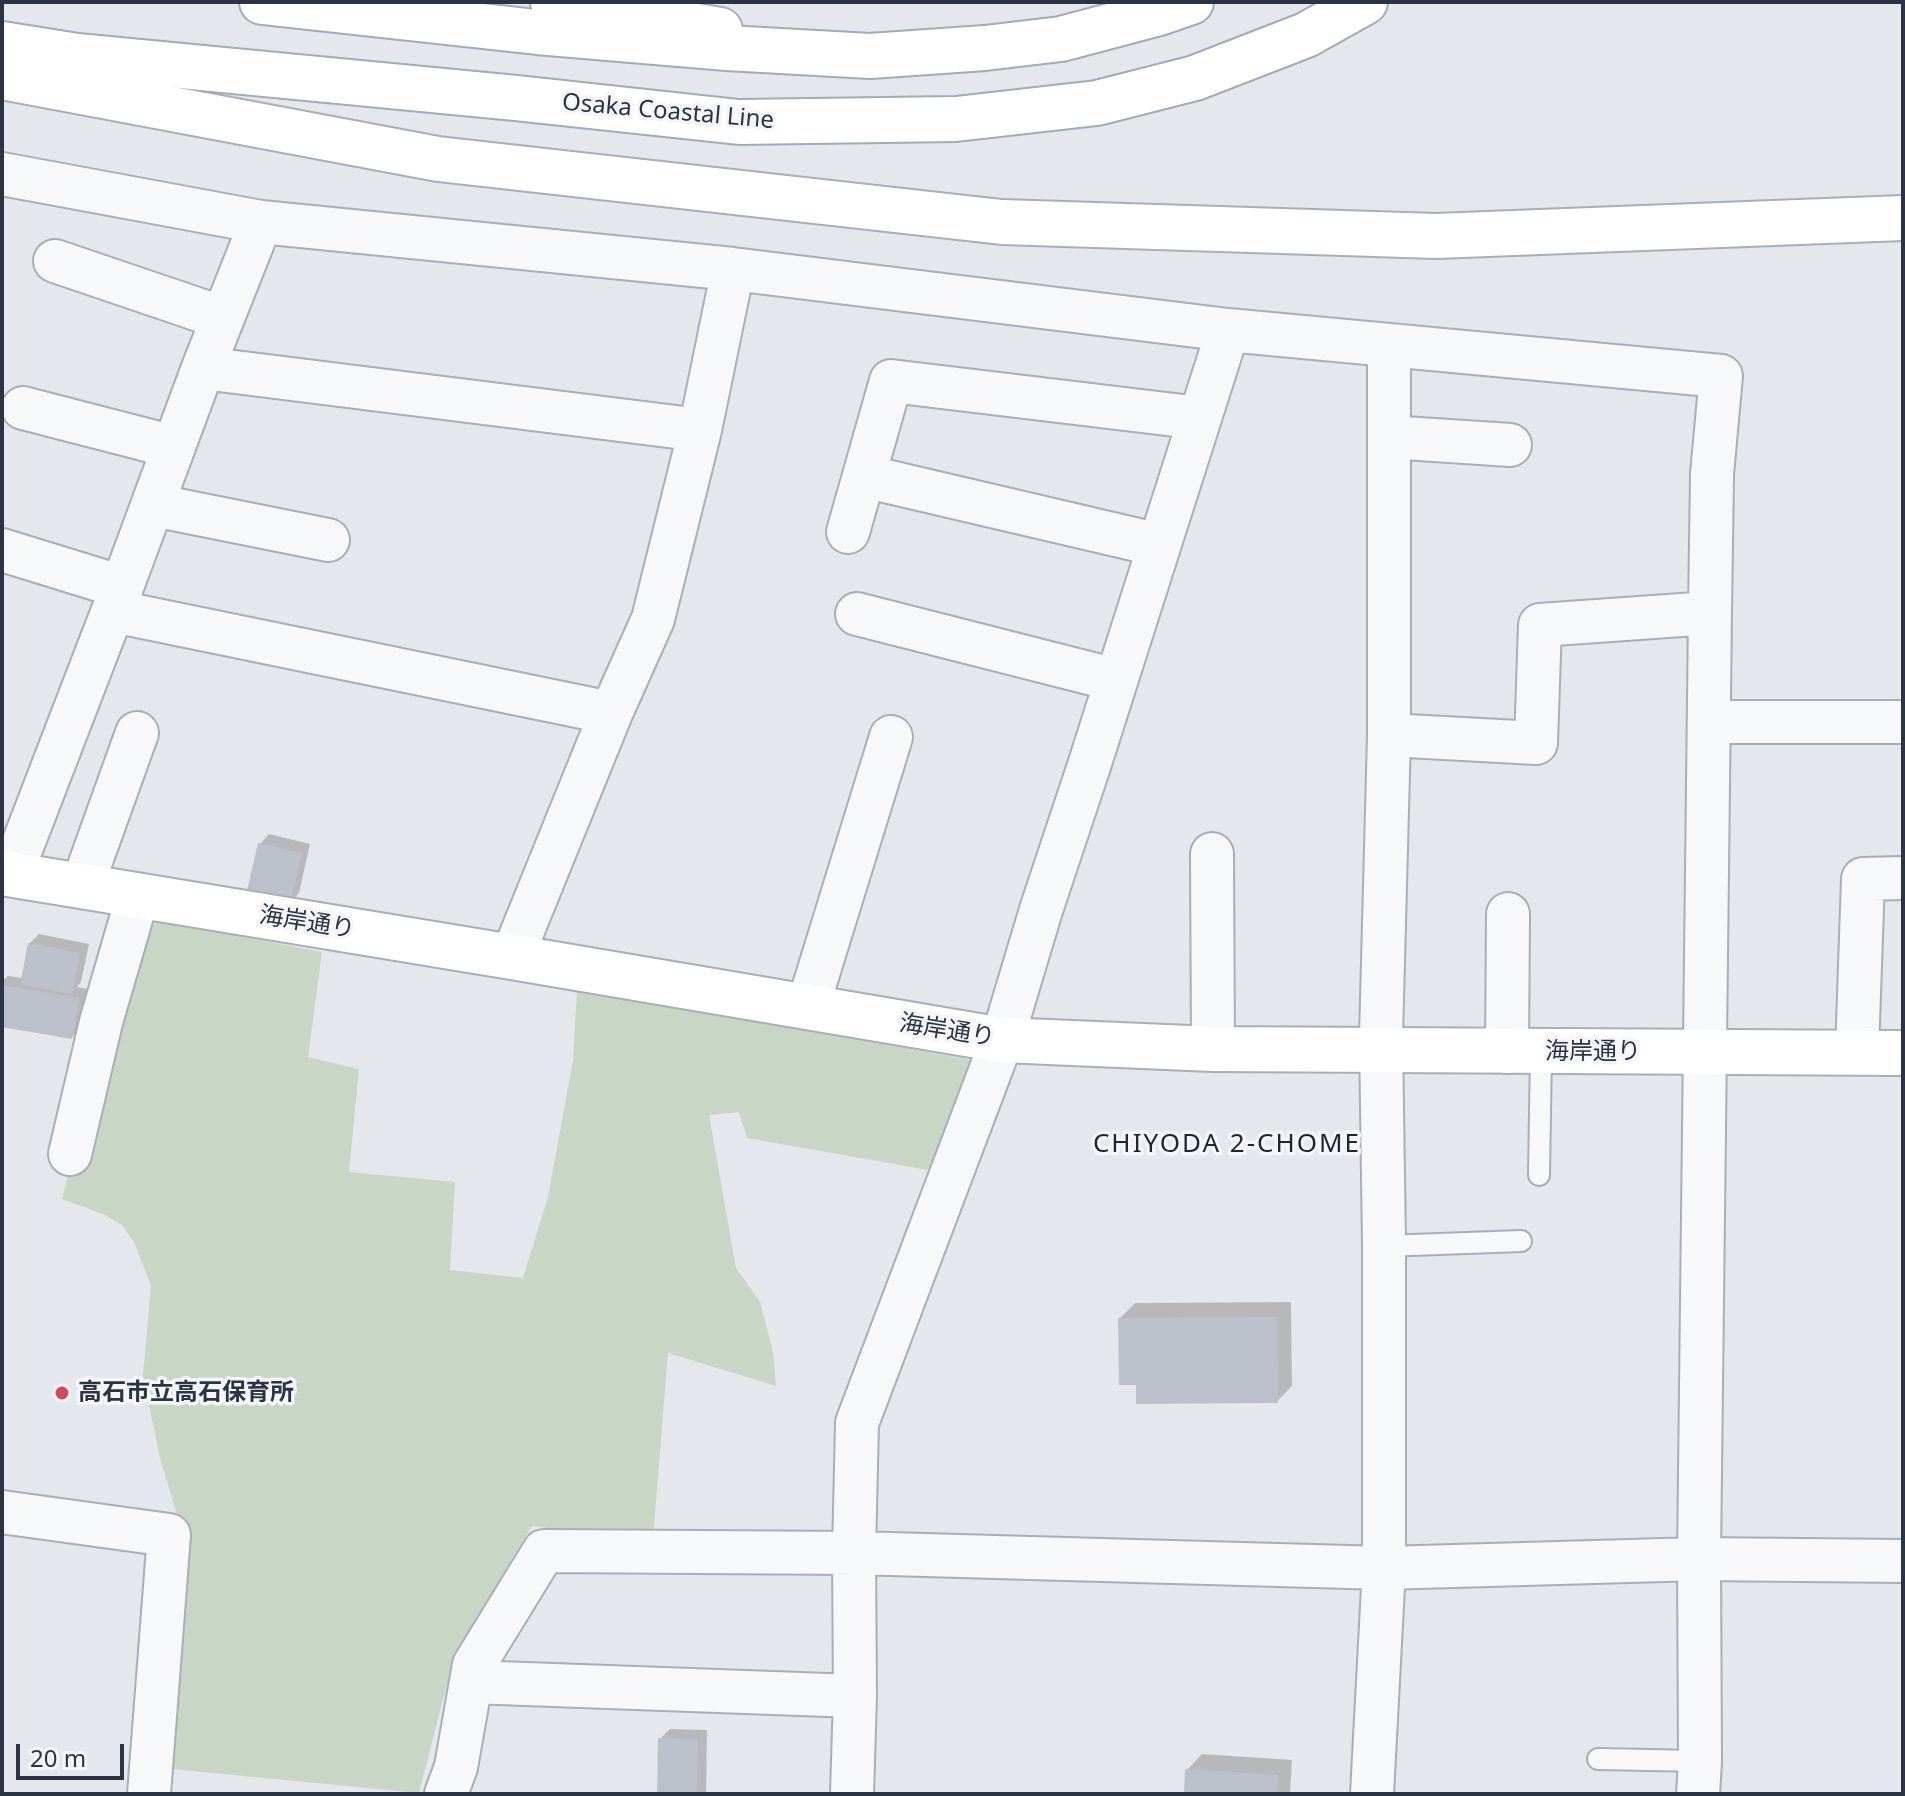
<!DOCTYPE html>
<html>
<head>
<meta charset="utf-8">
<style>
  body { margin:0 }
  #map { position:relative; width:1905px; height:1796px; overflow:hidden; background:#e4e7ec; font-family:"Noto Sans",sans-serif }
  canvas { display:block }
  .frame { position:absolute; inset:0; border:4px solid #2b3445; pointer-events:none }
  .scale { position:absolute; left:16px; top:1744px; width:108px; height:36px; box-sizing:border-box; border:4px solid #2b3445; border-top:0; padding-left:10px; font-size:24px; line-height:28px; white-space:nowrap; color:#2b3445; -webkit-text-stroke:6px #f4f6f9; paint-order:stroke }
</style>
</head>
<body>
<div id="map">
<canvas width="1905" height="1796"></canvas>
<div class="frame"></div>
<div class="scale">20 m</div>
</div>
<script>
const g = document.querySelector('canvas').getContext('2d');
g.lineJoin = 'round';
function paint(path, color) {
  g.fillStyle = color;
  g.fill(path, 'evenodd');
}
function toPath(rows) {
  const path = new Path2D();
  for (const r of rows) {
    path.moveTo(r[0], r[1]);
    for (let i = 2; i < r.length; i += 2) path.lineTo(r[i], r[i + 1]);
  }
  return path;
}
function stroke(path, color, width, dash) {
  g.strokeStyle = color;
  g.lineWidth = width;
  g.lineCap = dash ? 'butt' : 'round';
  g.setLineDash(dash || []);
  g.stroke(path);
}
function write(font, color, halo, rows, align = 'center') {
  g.font = font + ' "Noto Sans","Noto Sans JP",sans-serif';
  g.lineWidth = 7;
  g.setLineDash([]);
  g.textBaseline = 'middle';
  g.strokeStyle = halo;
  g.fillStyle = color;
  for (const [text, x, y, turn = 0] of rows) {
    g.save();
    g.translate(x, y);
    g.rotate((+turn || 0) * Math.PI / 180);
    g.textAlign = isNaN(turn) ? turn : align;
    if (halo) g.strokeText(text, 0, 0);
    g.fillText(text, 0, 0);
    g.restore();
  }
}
const green = toPath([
  [140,917,322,952,308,1057,359,1069,349,1172,455,1182,450,1270,523,1278,548,1197,573,1060,577,989,971,1060,934,1171,747,1138,739,1112,709,1115,736,1268,760,1302,773,1352,776,1386,668,1353,653,1538,616,1537,532,1526,475,1621,446,1688,419,1793,171,1769,178,1554,177,1515,160,1458,143,1375,151,1286,134,1242,122,1225,103,1214,62,1199,75,1148]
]);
const shadow = toPath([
  [269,834,310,844,299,893,289,903,260,844],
  [39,934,89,944,81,982,77,987,88,989,82,1027,72,1037,2,1025,2,981,8,976,23,978,29,944],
  [1291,1302,1292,1386,1277,1401,1138,1383,1120,1318,1135,1303],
  [670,1729,707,1730,706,1794,659,1794,660,1739],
  [1202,1754,1292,1760,1290,1794,1186,1794,1187,1770]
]);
const building = toPath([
  [258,843,302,853,290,905,246,895],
  [28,943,80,953,72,994,20,984],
  [2,985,79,998,72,1039,2,1027],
  [1277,1317,1278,1403,1136,1404,1136,1385,1119,1385,1118,1318],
  [658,1738,698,1739,697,1794,657,1794],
  [1185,1769,1278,1775,1277,1794,1184,1794]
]);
const lane = toPath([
  [1539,1175,1541,1052],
  [1384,1246,1521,1241],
  [1598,1759,1700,1761]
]);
const street = toPath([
  [2,174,261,222,733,269,1228,330,1721,376,1712,474,1710,613,1699,1559,1700,1761,1698,1794],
  [55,261,223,318],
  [203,368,700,430],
  [23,408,174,447],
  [1389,437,1510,445],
  [864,476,1159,545],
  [153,505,328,540],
  [848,532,891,381,1200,418],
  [2,550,122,587],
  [113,611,611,713],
  [857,614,1116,680],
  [1710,722,1903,722],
  [1389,735,1536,743,1540,625,1710,613],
  [1212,854,1213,1049],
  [11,875,122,587,203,368,261,222],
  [82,886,137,733],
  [512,957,611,713,653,619,700,430,733,269],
  [812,993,891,737],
  [1507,1052,1508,914],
  [1857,1052,1863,879,1903,878],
  [70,1154,101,1022,138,895],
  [2,1512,169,1535,149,1794],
  [471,1682,855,1696],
  [446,1794,456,1767,474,1665,544,1551,854,1553,1384,1568,1699,1559,1903,1561],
  [852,1794,855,1696,854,1553,857,1423,1002,1040,1041,910,1089,766,1228,330],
  [1372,1794,1384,1568,1384,1246,1381,1037,1389,735,1389,346]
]);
const secondary = toPath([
  [553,2,720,30],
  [2,77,438,159,1002,222,1436,236,1903,218],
  [2,873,512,957,1002,1040,1213,1049,1903,1053]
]);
const primary = toPath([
  [262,2,537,32,727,48,870,56,985,48,1061,39,1159,13,1191,2],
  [2,44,77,56,516,98,739,122,956,119,1097,103,1195,78,1306,35,1365,2]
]);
const markers = [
  [62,1393,8,"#d1495b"]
];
const streetNames = [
  ["Osaka Coastal Line",668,112,5],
  ["海岸通り",307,923,9],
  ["海岸通り",947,1031,9],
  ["海岸通り",1593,1052]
];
const poiNames = [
  ["高石市立高石保育所",78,1393]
];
const neighbourhoodNames = [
  ["CHIYODA 2-CHOME",1227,1145]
];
paint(green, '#c9d6c5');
paint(shadow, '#0003');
paint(building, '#bbc0ca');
stroke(lane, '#a9aeb7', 24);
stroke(street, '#a9aeb7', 46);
stroke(secondary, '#a9aeb7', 48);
stroke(primary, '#a3abb8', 48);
stroke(lane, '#f7f8fa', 20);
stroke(street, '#f7f8fa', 42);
stroke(secondary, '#fff', 44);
stroke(primary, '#fff', 44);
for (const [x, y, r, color] of markers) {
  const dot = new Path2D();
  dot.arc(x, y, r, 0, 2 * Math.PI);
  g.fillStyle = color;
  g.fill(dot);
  stroke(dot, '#f4f6f9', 3);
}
write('24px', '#2b3445', '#f4f6f9', streetNames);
write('bold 24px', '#2b3445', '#f4f6f9', poiNames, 'left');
g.letterSpacing = '2px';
write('26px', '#1d2536', '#f4f6f9', neighbourhoodNames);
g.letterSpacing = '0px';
</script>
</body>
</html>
